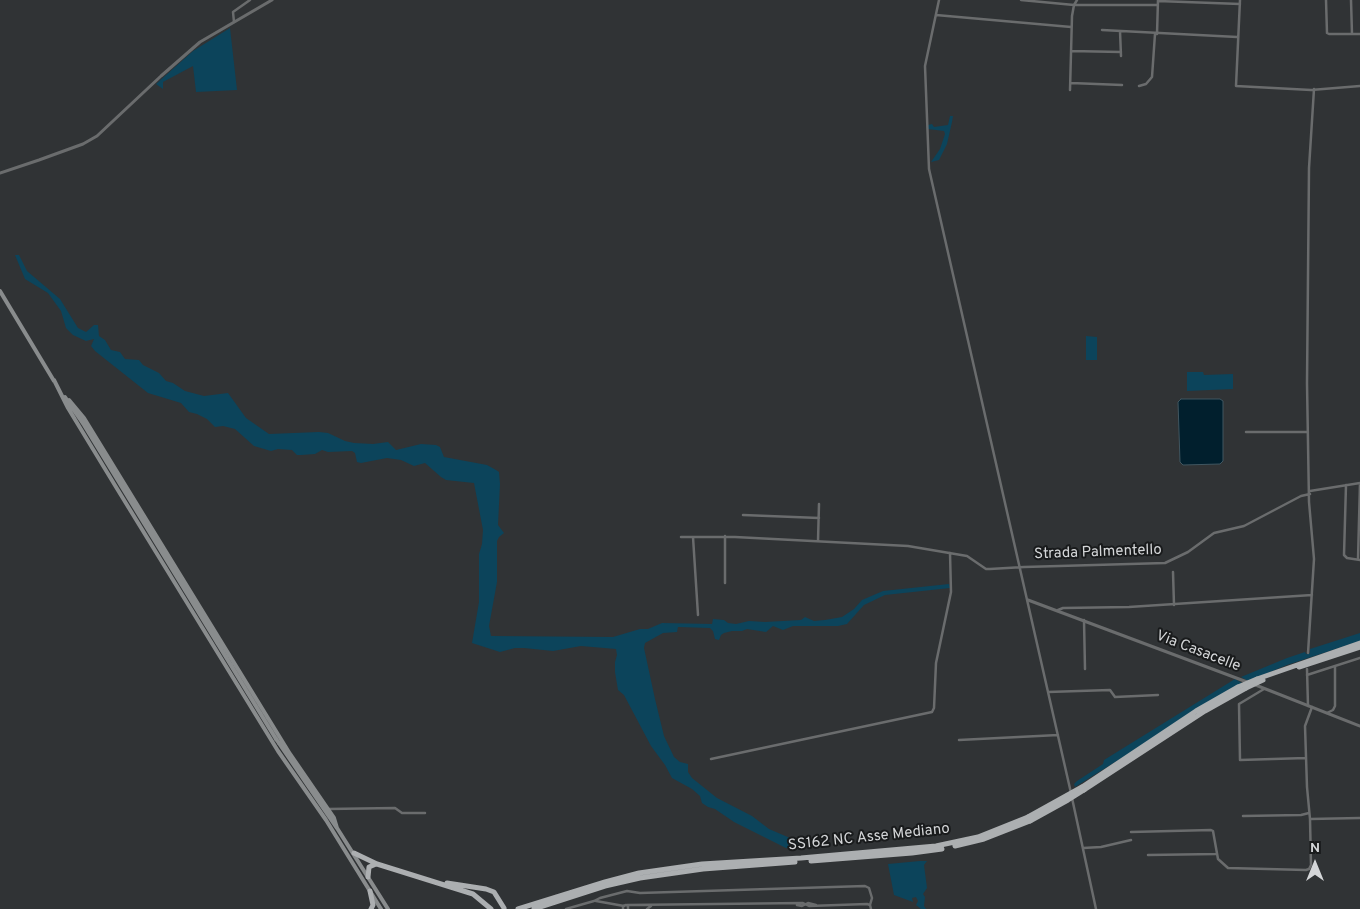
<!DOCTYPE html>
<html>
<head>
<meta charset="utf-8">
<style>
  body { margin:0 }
  #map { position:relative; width:1360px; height:909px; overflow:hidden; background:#303335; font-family:Overpass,sans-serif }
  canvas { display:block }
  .north { position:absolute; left:1290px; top:839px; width:50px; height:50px; -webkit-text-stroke:4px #191b1c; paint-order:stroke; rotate:0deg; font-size:14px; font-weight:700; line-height:20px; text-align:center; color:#d4d6d8 }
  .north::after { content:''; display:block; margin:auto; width:18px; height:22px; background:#d4d6d8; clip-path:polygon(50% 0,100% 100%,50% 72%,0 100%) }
</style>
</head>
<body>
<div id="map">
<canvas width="1360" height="909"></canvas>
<div class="north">N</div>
</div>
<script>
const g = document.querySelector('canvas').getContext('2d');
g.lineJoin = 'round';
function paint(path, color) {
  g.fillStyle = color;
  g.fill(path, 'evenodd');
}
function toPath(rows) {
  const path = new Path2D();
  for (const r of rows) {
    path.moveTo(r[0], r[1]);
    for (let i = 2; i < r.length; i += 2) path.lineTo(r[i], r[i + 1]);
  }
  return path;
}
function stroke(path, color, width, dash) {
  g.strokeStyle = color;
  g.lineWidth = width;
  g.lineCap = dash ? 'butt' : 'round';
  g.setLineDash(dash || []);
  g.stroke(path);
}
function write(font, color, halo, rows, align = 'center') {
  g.font = font + ' Overpass,sans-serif';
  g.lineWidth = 4;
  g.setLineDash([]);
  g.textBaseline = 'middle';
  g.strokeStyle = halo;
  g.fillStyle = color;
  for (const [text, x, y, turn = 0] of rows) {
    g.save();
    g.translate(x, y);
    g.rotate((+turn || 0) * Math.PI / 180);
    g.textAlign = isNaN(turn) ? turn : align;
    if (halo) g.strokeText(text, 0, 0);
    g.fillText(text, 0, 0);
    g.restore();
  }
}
const green = toPath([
  [230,28,237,90,196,92,193,66,163,82,163,89,156,84,193,51],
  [950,116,953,116,952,122,947,144,939,160,931,162,940,149,945,134,944,131,928,129,928,125,932,124,934,127,948,125],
  [15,255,19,255,27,271,60,299,78,328,86,332,94,325,98,325,99,336,105,340,111,350,120,352,125,359,139,360,143,365,159,373,166,381,173,383,185,391,204,396,228,393,246,418,269,434,319,432,328,433,345,441,354,443,373,444,388,442,396,450,421,444,436,445,440,447,444,457,487,465,496,470,499,472,500,484,498,525,504,533,499,537,497,541,497,582,489,626,491,636,613,637,640,629,648,629,662,623,712,624,713,619,724,620,728,623,736,624,749,621,765,622,801,620,805,617,814,621,825,620,842,617,854,609,862,600,883,591,949,584,950,588,885,595,864,605,847,624,838,626,793,626,783,630,773,626,766,632,747,629,742,631,732,631,724,633,721,635,719,640,715,639,713,631,710,628,678,627,677,632,663,633,645,643,644,648,655,699,664,736,674,757,680,762,688,764,688,772,692,778,717,798,752,816,769,829,804,844,805,847,786,848,734,822,715,809,708,807,702,803,700,796,692,789,672,778,665,765,651,746,624,695,618,690,615,672,615,662,617,655,616,649,581,646,553,651,524,648,515,648,500,652,472,643,479,602,479,554,482,544,483,530,474,483,446,480,441,477,425,463,414,466,401,460,387,458,361,463,357,462,355,453,352,451,328,452,322,450,315,454,301,455,297,455,292,450,278,449,271,451,254,446,235,429,223,426,215,427,207,419,197,414,189,412,181,403,148,393,95,351,91,346,94,339,86,341,73,335,66,328,61,311,48,293,25,279],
  [1086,336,1097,337,1097,360,1086,360],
  [1187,372,1203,372,1204,375,1233,374,1233,389,1187,391],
  [1360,633,1360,641,1287,665,1248,681,1241,677,1287,658,1305,652,1306,654,1310,653,1310,649],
  [1235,679,1242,683,1075,787,1074,784,1077,781,1103,764,1104,760],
  [920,861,927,861,924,865,927,888,923,894,925,897,924,906,926,909,921,909,916,905,918,901,916,897,912,898,913,902,894,895,888,864]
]);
const water = toPath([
  [1181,399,1220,399,1223,401,1223,461,1220,464,1183,465,1180,462,1178,402,1181,399]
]);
const minor = toPath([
  [939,0,925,66,929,169,1071,793],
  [1021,0,1074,5,1157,5],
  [1240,0,1236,86,1311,90,1360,86],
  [1326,0,1327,33,1329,34,1360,34],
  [1351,0,1352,34],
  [1158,1,1240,4],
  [936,15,1071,27],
  [234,22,233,12,250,0],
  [1102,30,1237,37],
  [1120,31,1121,56],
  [1157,34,1158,0],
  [1071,51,1121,52],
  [1071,83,1122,85],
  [1139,86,1146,84,1152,77,1155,34],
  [1070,90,1072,16,1074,5,1077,0],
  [1246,432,1307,432],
  [1346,485,1344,555,1347,558,1360,560],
  [1310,491,1360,483],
  [743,515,819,518],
  [681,537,735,537,908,546,967,556,986,569,990,569,1024,567,1165,563,1188,552,1214,533,1244,526,1301,496,1310,494],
  [693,537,698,615],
  [818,541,819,504],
  [1358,559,1360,483],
  [1173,572,1174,605],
  [725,583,725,536],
  [1058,610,1063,608,1129,607,1312,595],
  [1084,620,1085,669],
  [1308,653,1314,559,1309,502,1307,383,1309,168,1314,89],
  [1307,669,1308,706],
  [1307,675,1360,658],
  [1264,689,1239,704,1240,760,1306,758],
  [1048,692,1110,690,1115,697,1158,695],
  [1327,713,1333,710,1335,706,1335,666],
  [959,740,1058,735],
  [711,759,932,712,934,708,936,663,951,592,950,553],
  [1072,798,1096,909],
  [328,809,395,808,402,813,425,813],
  [1243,816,1301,815,1309,813],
  [1310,819,1307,787,1305,726,1312,707],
  [1131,832,1211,830,1213,831,1218,859,1228,868,1306,870,1309,869,1311,865,1310,819,1360,818],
  [1083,848,1101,847,1131,840],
  [1148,855,1216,854],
  [596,901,624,906],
  [627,905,803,903,809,906,867,904,870,905,871,909],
  [797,905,802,906,808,903,816,905],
  [566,909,594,901,600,898,627,891,640,893,865,886,869,888,872,898,870,905],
  [623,909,623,906,626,905,628,906,628,909],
  [647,909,651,906]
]);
const tertiary = toPath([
  [0,173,39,160,83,144,97,136,161,76,200,42,272,0],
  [1028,600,1247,682],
  [1253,684,1360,726]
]);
const secondary = toPath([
  [0,291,54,381],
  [54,380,68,408,116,487,278,751,326,820,381,909],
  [65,397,84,425,276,739],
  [69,400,84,418,290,754,334,818,337,828],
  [279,743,337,828,388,909]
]);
const trunk = toPath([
  [1299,667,1360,647],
  [1257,679,1360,643],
  [1082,787,1196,711,1238,687],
  [1084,790,1205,711,1246,688],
  [955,846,984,839,1030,821],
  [354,853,377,864,473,894,491,909],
  [811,861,912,853,942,849],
  [368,877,369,867,376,864],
  [447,883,486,889,494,892,504,908],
  [370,891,373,905,371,909],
  [518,909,605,882,639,873,702,864,801,858,936,846,978,837,1028,817],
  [534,909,605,886,640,878,703,869,795,862]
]);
const secondaryBridge = toPath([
  [276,739,279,743]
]);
const trunkBridge = toPath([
  [1238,687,1257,679],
  [1246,688,1263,680],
  [1028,817,1082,787],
  [1030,821,1068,800,1084,790]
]);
const streetNames = [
  ["Strada Palmentello",1098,553,-2],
  ["Via Casacelle",1198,652,21],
  ["SS162 NC Asse Mediano",869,838,-6]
];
paint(green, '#0c445b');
paint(water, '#011f2d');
stroke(water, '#405660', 1);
stroke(minor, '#6a6c6d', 2.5);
stroke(tertiary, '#6a6c6d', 3);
stroke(secondary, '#898c8d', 4);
stroke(trunk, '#acafb1', 5);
stroke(secondaryBridge, '#898c8d', 4);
stroke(trunkBridge, '#acafb1', 5);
write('15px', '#d4d6d8', '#191b1c', streetNames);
</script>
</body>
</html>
